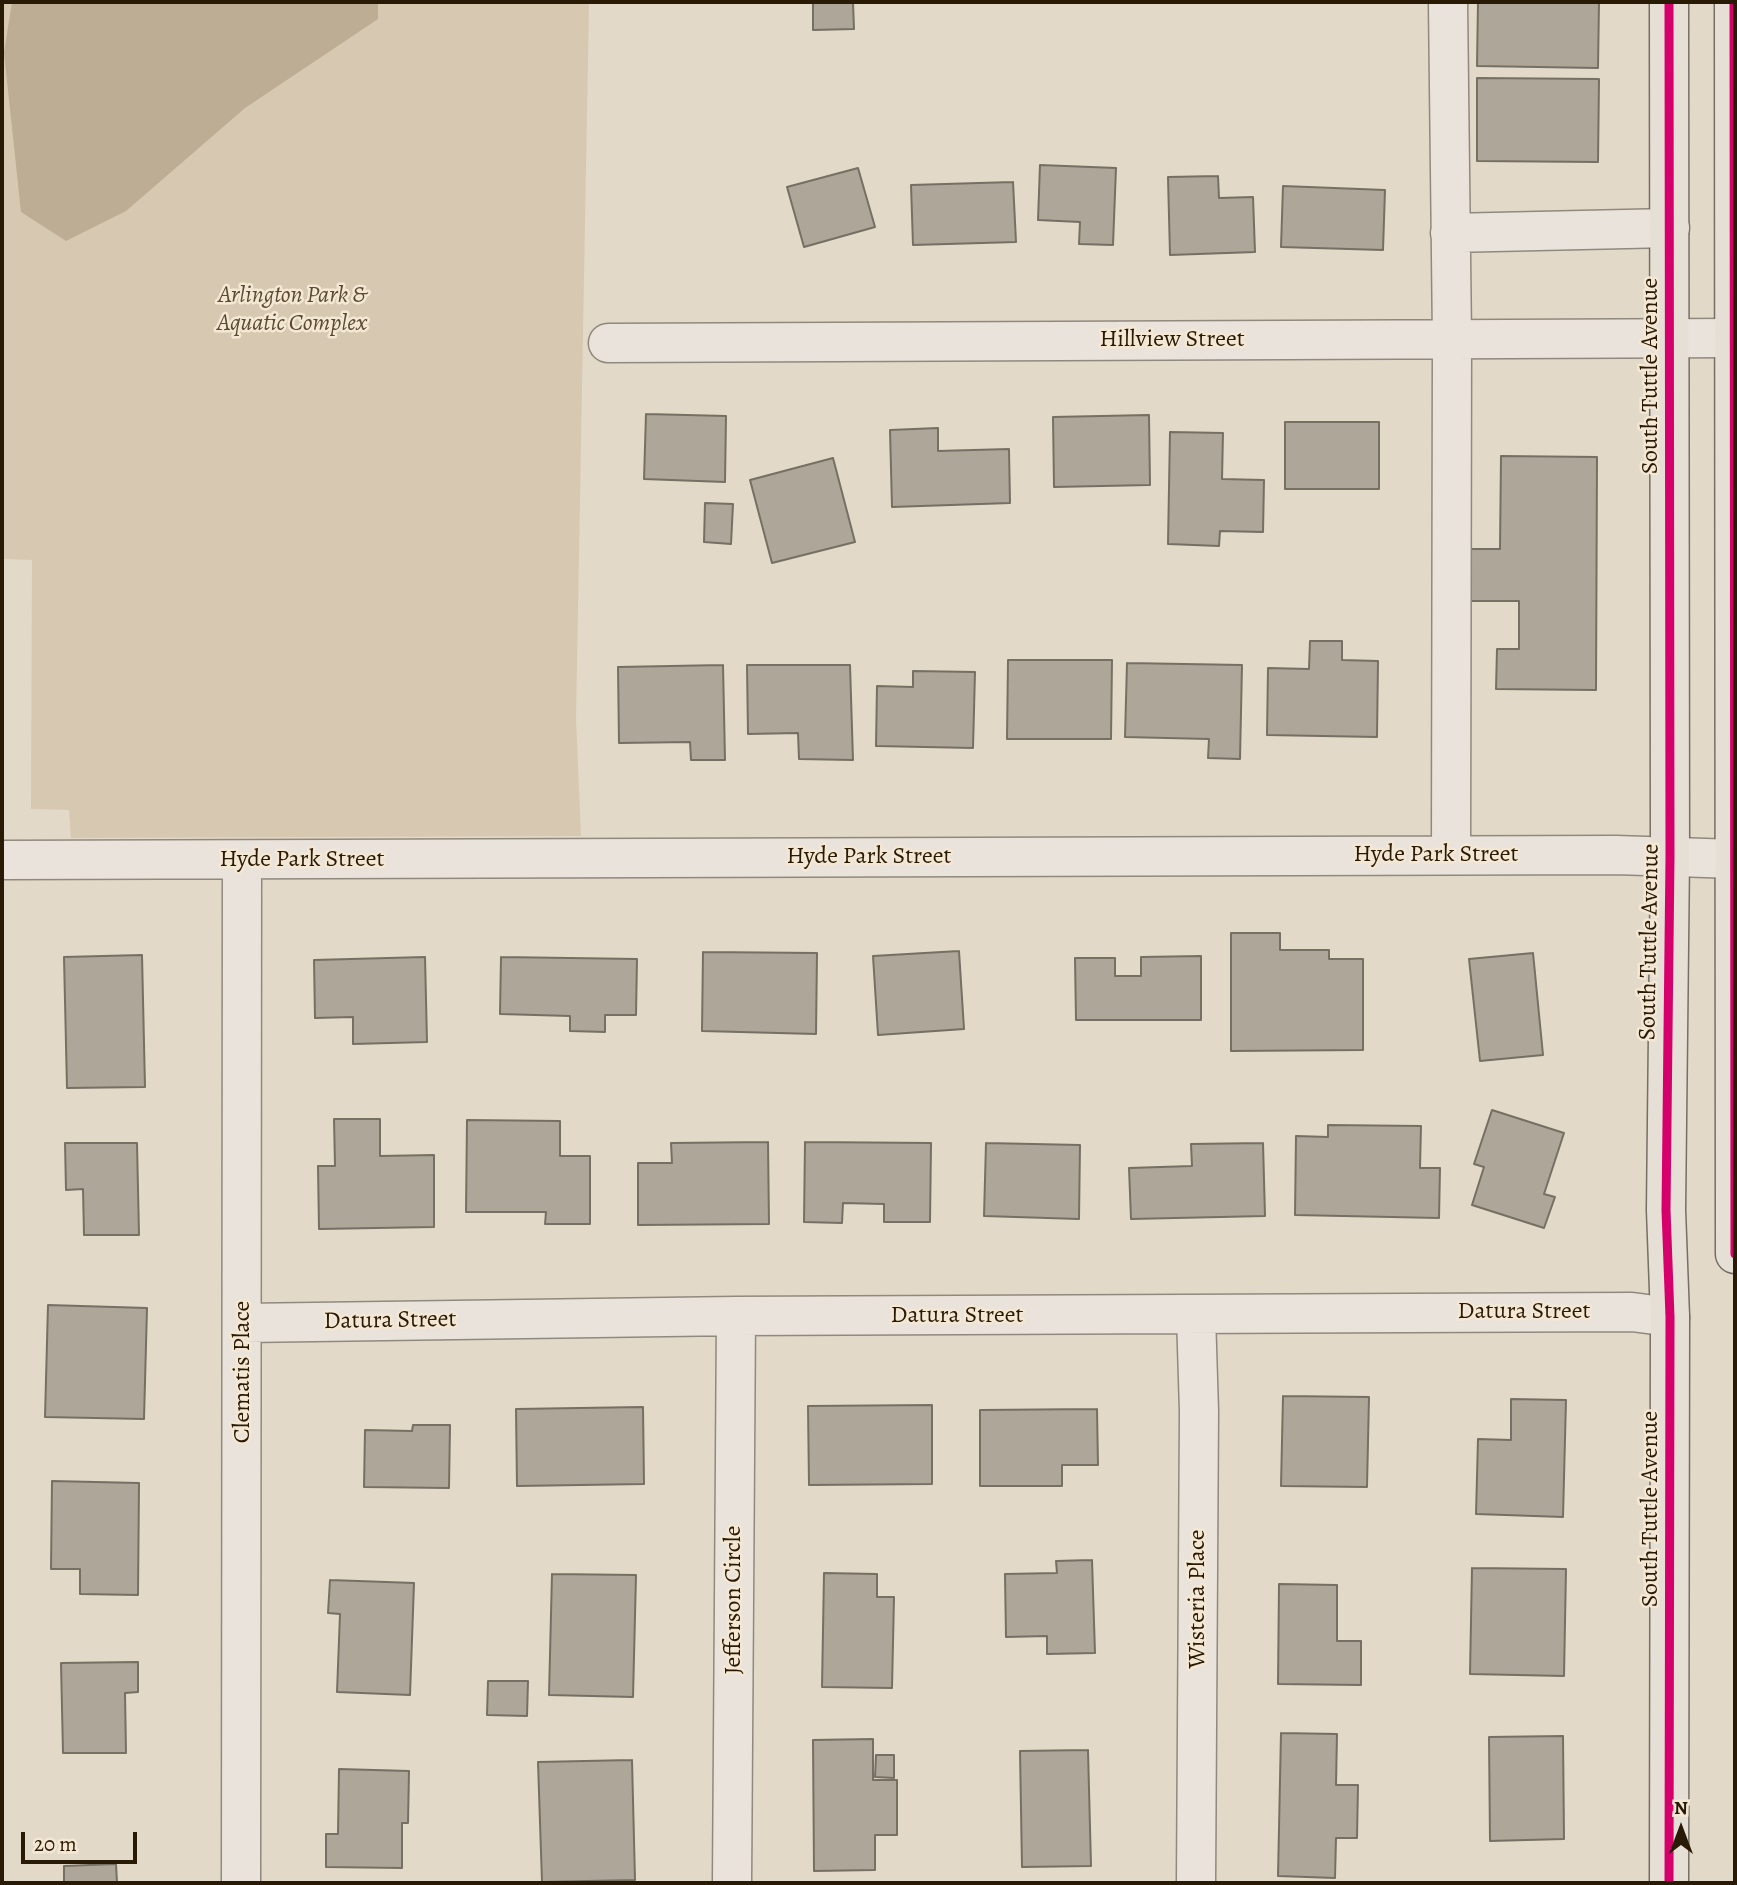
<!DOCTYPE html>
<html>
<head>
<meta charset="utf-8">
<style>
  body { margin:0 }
  #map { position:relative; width:1737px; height:1885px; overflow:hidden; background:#e3d9c8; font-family:Alegreya,serif }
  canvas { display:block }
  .frame { position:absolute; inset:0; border:4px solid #291a05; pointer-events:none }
  .north { position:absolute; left:1646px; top:1794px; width:70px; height:70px; -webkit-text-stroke:5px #f4e8d4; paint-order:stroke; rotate:0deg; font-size:19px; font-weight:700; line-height:28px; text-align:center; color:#291a05 }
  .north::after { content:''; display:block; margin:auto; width:24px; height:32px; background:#291a05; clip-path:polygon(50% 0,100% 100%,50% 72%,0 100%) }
  .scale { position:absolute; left:21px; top:1832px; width:116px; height:32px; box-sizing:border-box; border:4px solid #291a05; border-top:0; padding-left:9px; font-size:21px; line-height:24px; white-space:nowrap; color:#291a05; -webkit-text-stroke:5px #f4e8d4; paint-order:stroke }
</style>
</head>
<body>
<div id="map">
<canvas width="1737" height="1885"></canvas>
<div class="frame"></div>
<div class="north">N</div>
<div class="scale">20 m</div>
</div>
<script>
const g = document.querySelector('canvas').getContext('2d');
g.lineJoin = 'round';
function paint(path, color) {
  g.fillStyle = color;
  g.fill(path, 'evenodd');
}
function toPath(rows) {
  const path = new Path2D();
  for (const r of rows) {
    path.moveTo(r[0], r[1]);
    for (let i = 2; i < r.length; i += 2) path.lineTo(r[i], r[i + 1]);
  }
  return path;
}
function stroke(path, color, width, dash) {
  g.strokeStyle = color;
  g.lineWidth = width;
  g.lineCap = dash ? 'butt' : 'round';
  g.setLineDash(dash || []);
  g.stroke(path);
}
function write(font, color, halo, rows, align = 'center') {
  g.font = font + ' Alegreya,serif';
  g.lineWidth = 5;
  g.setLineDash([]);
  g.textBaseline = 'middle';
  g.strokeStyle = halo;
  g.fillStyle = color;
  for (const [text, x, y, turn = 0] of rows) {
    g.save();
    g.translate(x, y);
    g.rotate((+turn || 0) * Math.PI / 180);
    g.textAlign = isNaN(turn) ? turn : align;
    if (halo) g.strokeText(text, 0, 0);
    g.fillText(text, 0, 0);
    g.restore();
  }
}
const green = toPath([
  [2,2,589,2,576,718,581,836,71,838,69,810,31,809,32,560,2,559]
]);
const water = toPath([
  [12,2,378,2,378,19,245,108,126,211,66,241,21,212,4,53]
]);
const building = toPath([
  [813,2,853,2,854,29,813,30,813,2],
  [1478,2,1599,2,1598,68,1477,66,1478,2],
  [1477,78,1599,79,1598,162,1477,161,1477,78],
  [1040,165,1116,168,1113,245,1079,244,1080,222,1038,220,1040,165],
  [858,168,875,227,804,247,787,187,858,168],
  [1218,176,1219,198,1253,197,1255,252,1170,255,1168,177,1218,176],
  [1013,182,1016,242,913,245,911,185,1013,182],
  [1283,186,1385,190,1383,250,1281,247,1283,186],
  [646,414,726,416,725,482,644,479,646,414],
  [1149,415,1150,485,1054,487,1053,417,1149,415],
  [1285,422,1379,422,1379,489,1285,489,1285,422],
  [938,428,938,451,1009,449,1010,503,892,507,890,430,938,428],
  [1170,432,1223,433,1222,479,1264,480,1263,532,1220,531,1219,546,1168,544,1170,432],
  [1501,456,1597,457,1596,690,1496,689,1497,649,1519,649,1519,601,1465,601,1465,549,1500,549,1501,456],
  [833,458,855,542,772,563,750,480,833,458],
  [705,503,733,504,731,544,704,542,705,503],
  [1310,641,1342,641,1342,660,1378,661,1377,737,1267,735,1268,668,1309,669,1310,641],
  [1008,660,1112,660,1111,739,1007,739,1008,660],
  [1127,663,1242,665,1240,759,1208,758,1209,739,1125,737,1127,663],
  [723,665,725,760,691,760,690,742,619,743,618,667,723,665],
  [747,665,850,665,853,760,799,759,798,733,748,734,747,665],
  [913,671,975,672,973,748,876,746,877,686,913,687,913,671],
  [1231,933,1280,933,1280,950,1329,950,1329,959,1363,959,1363,1050,1231,1051,1231,933],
  [959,951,964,1029,878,1035,873,956,959,951],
  [703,952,817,953,816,1034,702,1031,703,952],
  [1533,953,1543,1055,1480,1061,1469,959,1533,953],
  [142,955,145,1087,67,1088,64,957,142,955],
  [1201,956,1201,1020,1076,1020,1075,958,1115,958,1115,976,1141,976,1141,957,1201,956],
  [425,957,427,1042,353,1044,353,1017,315,1018,314,960,425,957],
  [501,957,637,959,636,1015,605,1015,605,1032,570,1031,570,1016,500,1014,501,957],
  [1492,1110,1564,1133,1544,1194,1555,1197,1544,1228,1472,1205,1484,1167,1474,1164,1492,1110],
  [334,1119,380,1119,380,1156,434,1155,434,1227,319,1229,318,1166,335,1166,334,1119],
  [467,1120,560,1121,560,1156,590,1156,590,1224,545,1224,546,1212,466,1212,467,1120],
  [1328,1125,1421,1126,1420,1168,1440,1168,1439,1218,1295,1215,1296,1136,1328,1137,1328,1125],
  [768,1142,769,1224,638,1225,638,1163,672,1163,671,1143,768,1142],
  [805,1142,931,1143,930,1222,884,1222,884,1204,843,1203,842,1223,804,1222,805,1142],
  [65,1143,137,1143,139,1235,84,1235,83,1189,66,1190,65,1143],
  [986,1143,1080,1145,1079,1219,984,1216,986,1143],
  [1263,1143,1265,1216,1131,1219,1129,1168,1192,1166,1191,1144,1263,1143],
  [48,1305,147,1308,144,1419,45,1417,48,1305],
  [1283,1396,1369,1397,1367,1487,1281,1486,1283,1396],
  [1511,1399,1566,1400,1563,1517,1476,1514,1478,1439,1511,1440,1511,1399],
  [932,1405,932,1484,809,1485,808,1406,932,1405],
  [643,1407,644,1484,517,1486,516,1409,643,1407],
  [1097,1409,1098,1465,1062,1465,1062,1486,980,1486,980,1410,1097,1409],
  [413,1425,450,1425,449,1488,364,1487,365,1430,412,1431,413,1425],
  [52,1481,139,1483,138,1595,80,1594,80,1569,51,1569,52,1481],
  [1092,1560,1095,1653,1047,1654,1047,1636,1006,1637,1005,1574,1057,1573,1056,1561,1092,1560],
  [1472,1568,1566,1569,1564,1676,1470,1674,1472,1568],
  [824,1573,877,1574,877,1597,894,1597,892,1688,822,1687,824,1573],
  [552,1574,636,1575,633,1697,549,1695,552,1574],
  [330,1580,414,1583,410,1695,337,1692,340,1614,328,1613,330,1580],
  [1279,1584,1337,1585,1337,1641,1361,1641,1361,1685,1278,1684,1279,1584],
  [138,1662,138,1692,125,1693,126,1753,63,1753,61,1663,138,1662],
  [488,1681,528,1681,527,1716,487,1715,488,1681],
  [1281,1733,1337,1734,1336,1785,1358,1785,1357,1838,1336,1838,1335,1878,1278,1876,1281,1733],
  [1563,1736,1564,1839,1490,1841,1489,1737,1563,1736],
  [873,1739,873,1780,897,1780,897,1835,875,1835,875,1870,814,1871,813,1740,873,1739],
  [1088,1750,1091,1866,1022,1867,1020,1751,1088,1750],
  [876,1755,894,1755,894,1778,875,1777,876,1755],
  [632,1760,635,1880,542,1882,538,1762,632,1760],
  [339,1769,409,1771,408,1823,402,1823,402,1868,326,1867,326,1834,338,1834,339,1769],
  [116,1864,117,1883,64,1883,64,1866,116,1864]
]);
const minor = toPath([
  [1448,2,1452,339,1451,855],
  [1450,233,1670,228],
  [608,343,1735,338],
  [2,860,1616,855,1735,859],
  [244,1323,736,1316,1632,1312,1670,1317],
  [241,1883,242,860],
  [732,1883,736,1316],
  [1196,1883,1199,1411,1196,1315]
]);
const major = toPath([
  [1734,2,1735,1254],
  [1669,1883,1670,1317,1666,1210,1670,857,1669,2]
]);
const cycleway = toPath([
  [1734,2,1735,1254],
  [1669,1883,1670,1317,1666,1210,1670,857,1669,2]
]);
const parkNames = [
  ["Arlington Park &",292,296],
  ["Aquatic Complex",292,324]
];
const streetNames = [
  ["Hillview Street",1172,340],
  ["South Tuttle Avenue",1651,376,-90],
  ["Hyde Park Street",1436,855],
  ["Hyde Park Street",869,857],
  ["Hyde Park Street",302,860],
  ["South Tuttle Avenue",1650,942,-89],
  ["Datura Street",1524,1312],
  ["Datura Street",957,1316],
  ["Datura Street",390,1321,-1],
  ["Clematis Place",243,1372,-90],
  ["South Tuttle Avenue",1651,1509,-90],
  ["Wisteria Place",1198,1599,-90],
  ["Jefferson Circle",734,1600,-90]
];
paint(green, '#d7c8b1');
paint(water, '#bcad94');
paint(building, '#ada699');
stroke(building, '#766f63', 2);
stroke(minor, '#90897d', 41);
stroke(major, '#766f63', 41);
stroke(minor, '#e9e3db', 38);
stroke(major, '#e5dfd6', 38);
stroke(cycleway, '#d6006c', 9);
write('italic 24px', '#5a4a33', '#f4e8d4', parkNames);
write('24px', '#291a05', '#f4e8d4', streetNames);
</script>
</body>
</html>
